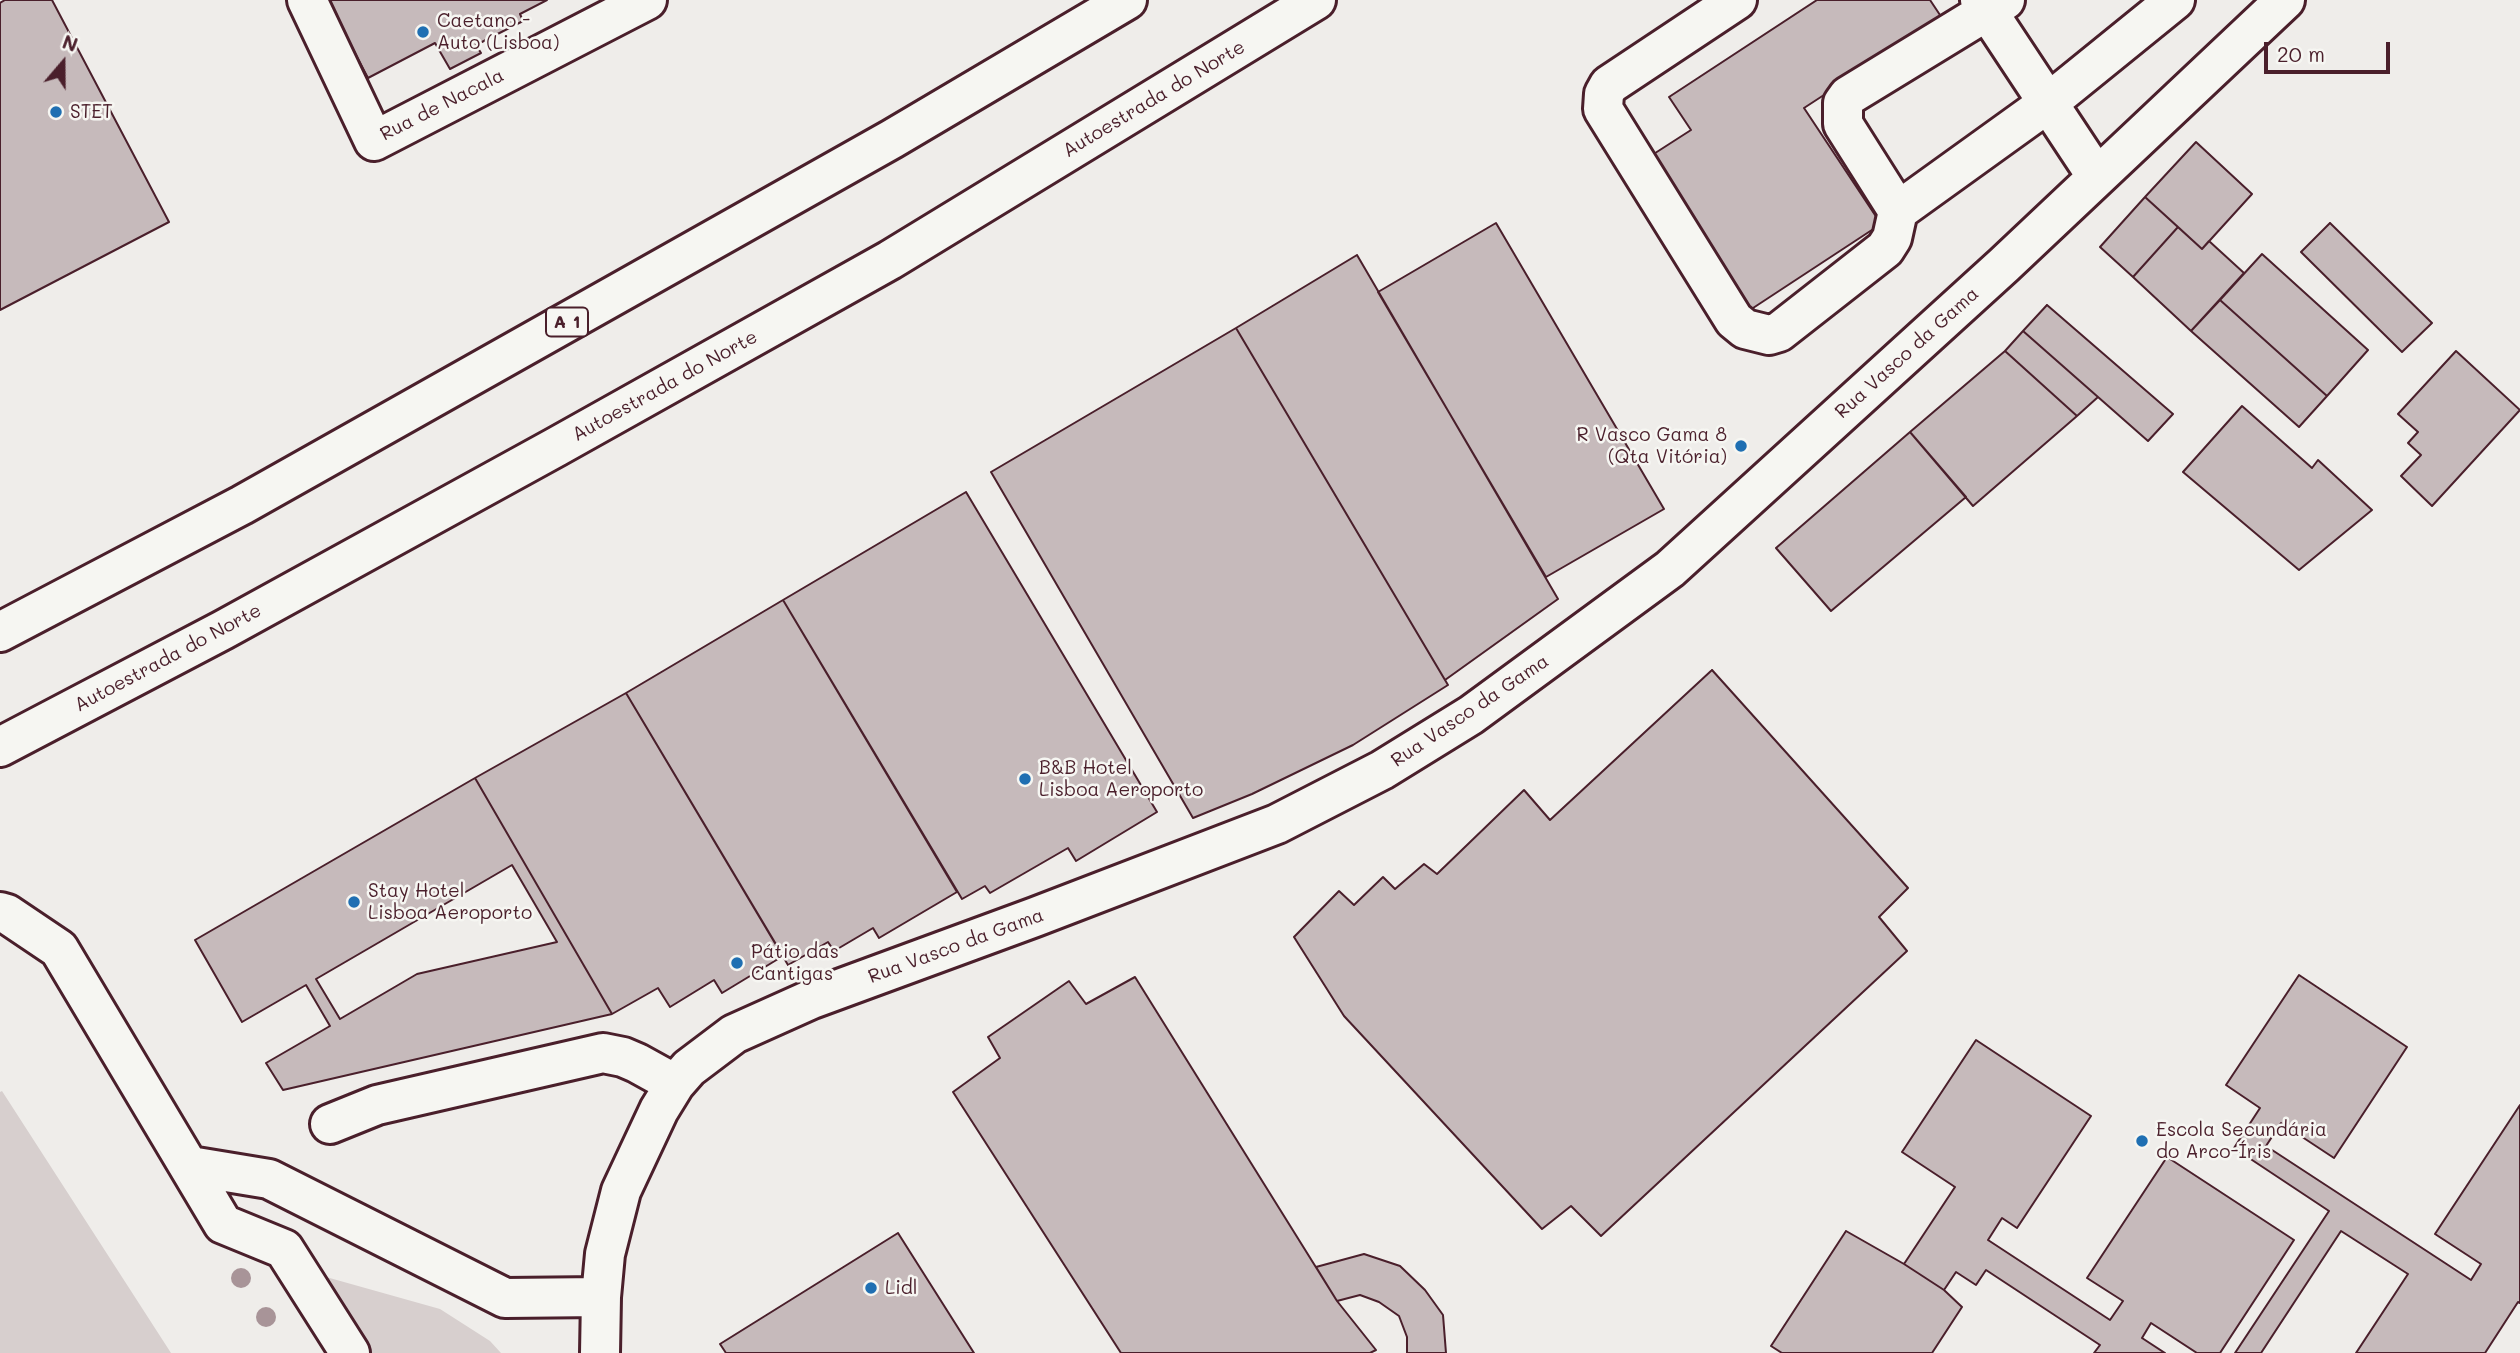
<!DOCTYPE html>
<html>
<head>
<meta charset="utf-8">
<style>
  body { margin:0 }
  #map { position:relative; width:2520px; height:1353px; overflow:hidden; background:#efedea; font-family:Mali,sans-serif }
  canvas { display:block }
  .north { position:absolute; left:28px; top:28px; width:70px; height:70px; -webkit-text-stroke:5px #f6f6f2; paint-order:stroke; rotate:20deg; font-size:19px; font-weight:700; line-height:28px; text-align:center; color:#4a1f2b }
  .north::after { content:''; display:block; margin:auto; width:24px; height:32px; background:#4a1f2b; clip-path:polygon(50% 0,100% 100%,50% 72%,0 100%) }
  .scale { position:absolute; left:2264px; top:42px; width:126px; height:32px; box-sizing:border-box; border:4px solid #4a1f2b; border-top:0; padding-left:9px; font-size:21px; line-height:24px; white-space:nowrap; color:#4a1f2b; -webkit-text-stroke:5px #f6f6f2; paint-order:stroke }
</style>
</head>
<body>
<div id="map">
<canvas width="2520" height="1353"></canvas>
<div class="north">N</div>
<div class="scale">20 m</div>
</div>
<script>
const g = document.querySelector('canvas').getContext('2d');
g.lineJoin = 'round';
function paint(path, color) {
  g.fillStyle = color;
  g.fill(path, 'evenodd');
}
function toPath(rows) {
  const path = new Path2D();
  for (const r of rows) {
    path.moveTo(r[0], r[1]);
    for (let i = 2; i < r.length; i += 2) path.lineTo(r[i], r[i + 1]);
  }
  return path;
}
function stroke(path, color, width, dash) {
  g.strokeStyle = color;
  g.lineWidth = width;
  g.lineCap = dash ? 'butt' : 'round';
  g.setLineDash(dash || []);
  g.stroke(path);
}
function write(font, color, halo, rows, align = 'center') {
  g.font = font + ' Mali,sans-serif';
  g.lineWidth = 5;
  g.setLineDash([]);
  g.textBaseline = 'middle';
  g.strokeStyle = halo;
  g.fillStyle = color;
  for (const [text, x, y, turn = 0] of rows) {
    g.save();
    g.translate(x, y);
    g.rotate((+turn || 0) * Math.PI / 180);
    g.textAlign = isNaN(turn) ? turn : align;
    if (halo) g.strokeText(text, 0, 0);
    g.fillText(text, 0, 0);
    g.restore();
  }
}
const green = toPath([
  [2,1091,171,1353,0,1353,0,1092],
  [319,1275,440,1309,490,1341,501,1353,369,1353]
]);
const building = toPath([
  [5,0,52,0,169,222,0,310,0,3,5,0],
  [327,0,547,0,520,14,523,21,476,45,481,53,450,69,435,43,368,78,327,0],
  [1817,0,1930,0,1942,18,1804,108,1881,224,1750,310,1649,157,1691,130,1669,97,1817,0],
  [2196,142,2252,194,2202,249,2145,197,2196,142],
  [2145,197,2178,227,2133,277,2100,247,2145,197],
  [1496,223,1664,509,1546,577,1378,292,1496,223],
  [2330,223,2432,323,2402,352,2301,252,2330,223],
  [2178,227,2202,249,2209,241,2244,273,2191,331,2133,277,2178,227],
  [2262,254,2368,350,2327,396,2220,300,2262,254],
  [1357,255,1558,599,1445,680,1236,328,1357,255],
  [2220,300,2327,396,2299,427,2191,331,2220,300],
  [2047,305,2173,414,2148,441,2023,331,2047,305],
  [1236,328,1448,685,1353,745,1252,794,1193,818,991,472,1236,328],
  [2023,331,2098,397,2077,416,2005,351,2023,331],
  [2005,351,2077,416,1973,506,1910,432,2005,351],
  [2456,351,2520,410,2432,506,2401,476,2421,455,2408,443,2418,432,2398,414,2456,351],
  [2242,406,2312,468,2318,460,2372,510,2299,570,2183,472,2242,406],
  [1910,432,1966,497,1831,611,1776,548,1910,432],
  [966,492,1157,812,1076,861,1068,848,990,893,985,886,962,899,783,600,966,492],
  [783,600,957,892,879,938,873,928,834,951,828,942,788,965,626,693,783,600],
  [1712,670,1908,888,1879,917,1907,951,1601,1236,1571,1206,1542,1229,1344,1016,1294,937,1339,891,1354,905,1383,877,1395,889,1424,864,1437,874,1524,790,1550,820,1712,670],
  [626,693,783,956,722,993,714,980,670,1007,658,988,612,1014,475,778,626,693],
  [475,778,612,1014,283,1090,266,1063,330,1026,306,985,242,1022,195,940,475,778],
  [512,865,557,942,417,974,340,1019,316,979,512,865],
  [2299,975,2407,1047,2334,1158,2281,1123,2266,1146,2471,1280,2481,1264,2435,1234,2520,1105,2520,1303,2518,1302,2485,1353,2356,1353,2408,1274,2341,1231,2261,1353,2235,1353,2329,1211,2234,1148,2260,1108,2226,1085,2299,975],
  [1135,977,1337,1301,1376,1350,1370,1353,1121,1353,953,1092,1000,1058,988,1037,1069,981,1086,1004,1135,977],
  [1976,1040,2091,1116,2017,1228,2002,1218,1988,1240,2110,1320,2123,1301,2087,1278,2167,1157,2294,1240,2220,1353,2197,1353,2151,1323,2142,1338,2165,1353,2094,1353,2100,1345,1986,1270,1976,1285,1956,1272,1944,1290,1904,1264,1955,1187,1902,1152,1976,1040],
  [1846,1231,1904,1264,1944,1290,1962,1307,1932,1353,1782,1353,1771,1346,1846,1231],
  [898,1233,974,1353,726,1353,720,1344,898,1233],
  [1364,1254,1400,1266,1425,1290,1443,1315,1446,1353,1407,1353,1407,1337,1399,1316,1379,1302,1360,1295,1337,1301,1316,1267,1364,1254]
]);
const minor = toPath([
  [307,0,374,141,647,0],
  [1737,0,1609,85,1604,94,1603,109,1734,320,1745,329,1769,335,1779,332,1885,249,1892,238,1898,211,2048,103,2175,0],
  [1980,0,2097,177],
  [1898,211,1843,124,1843,103,1848,96,2005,0],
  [0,912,7,914,59,949,223,1224,284,1249,350,1353],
  [330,1124,377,1105,603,1053,623,1057,637,1063,675,1084],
  [190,1166,269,1179,505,1298,601,1297],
  [600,1353,601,1297,605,1254,621,1191,659,1110,675,1084,689,1068,734,1034,812,999,1035,917,1277,824,1382,770,1471,715,1670,569,2004,265,2285,0]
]);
const highway = toPath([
  [0,632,242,505,892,139,1127,0],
  [0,747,223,630,556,447,890,260,1316,0]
]);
const trees = [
  [241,1278],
  [266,1317]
];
const markers = [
  [423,32,7,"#1f6fb2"],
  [56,112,7,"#1f6fb2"],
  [1741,446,7,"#1f6fb2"],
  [1025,779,7,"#1f6fb2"],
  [354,902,7,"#1f6fb2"],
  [737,963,7,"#1f6fb2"],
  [2142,1141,7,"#1f6fb2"],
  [871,1288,7,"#1f6fb2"]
];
const shields = [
  [567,322,42]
];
const shieldNames = [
  ["A 1",567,322]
];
const poiNames = [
  ["Caetano -",437,21],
  ["Auto (Lisboa)",437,43],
  ["STET",70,112],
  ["R Vasco Gama 8",1727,435,"right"],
  ["(Qta Vitória)",1727,457,"right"],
  ["B&B Hotel",1039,768],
  ["Lisboa Aeroporto",1039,790],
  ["Stay Hotel",368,891],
  ["Lisboa Aeroporto",368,913],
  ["Pátio das",751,952],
  ["Cantigas",751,974],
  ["Escola Secundária",2156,1130],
  ["do Arco-Íris",2156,1152],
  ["Lidl",885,1288]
];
const streetNames = [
  ["Autoestrada do Norte",1154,99,-31],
  ["Rua de Nacala",442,105,-27],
  ["Rua Vasco da Gama",1907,353,-42],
  ["Autoestrada do Norte",665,386,-29],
  ["Autoestrada do Norte",168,658,-28],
  ["Rua Vasco da Gama",1470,711,-34],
  ["Rua Vasco da Gama",956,946,-20]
];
paint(green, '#d7cfce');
paint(building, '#c6babb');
stroke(building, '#4a1f2b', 2);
stroke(minor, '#4a1f2b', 44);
stroke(highway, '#4a1f2b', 44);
stroke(minor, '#f6f6f2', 38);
stroke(highway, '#f6f6f2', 38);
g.fillStyle = '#a89498';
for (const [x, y] of trees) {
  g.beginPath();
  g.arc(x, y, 10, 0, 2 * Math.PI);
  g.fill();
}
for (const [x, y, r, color] of markers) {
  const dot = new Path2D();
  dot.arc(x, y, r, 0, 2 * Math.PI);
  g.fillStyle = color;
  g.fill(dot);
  stroke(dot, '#f6f6f2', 2.5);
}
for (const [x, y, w] of shields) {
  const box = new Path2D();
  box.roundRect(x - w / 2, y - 14.5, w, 29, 5);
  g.fillStyle = '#f6f6f2';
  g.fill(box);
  stroke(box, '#4a1f2b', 2);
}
write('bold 18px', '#4a1f2b', null, shieldNames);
write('19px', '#4a1f2b', '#f6f6f2', poiNames, 'left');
write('19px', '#4a1f2b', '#f6f6f2', streetNames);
</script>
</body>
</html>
